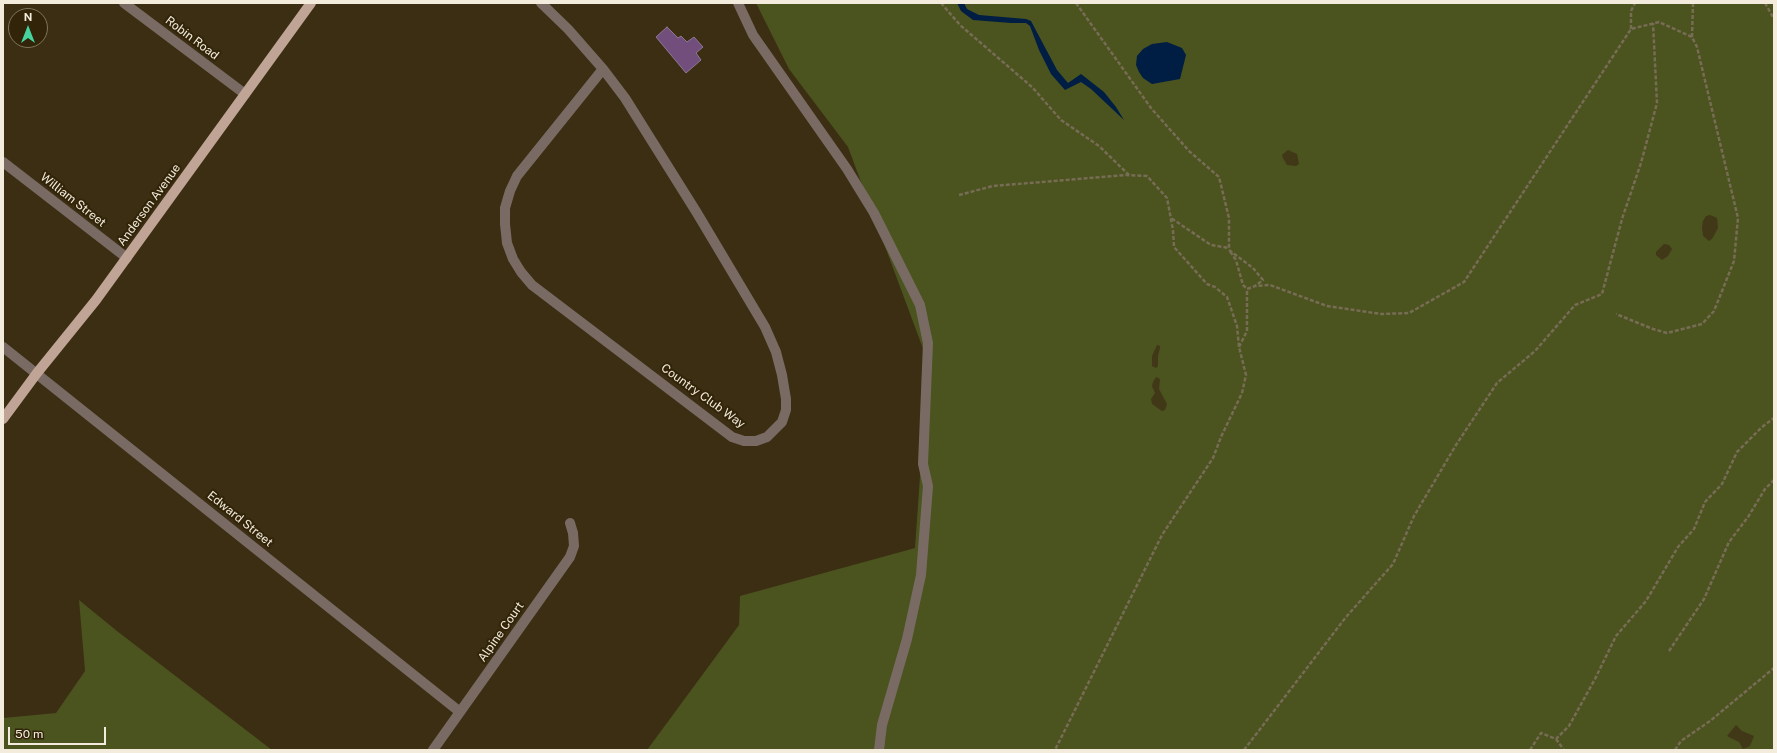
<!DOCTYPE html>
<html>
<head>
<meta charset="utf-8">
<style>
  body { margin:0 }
  #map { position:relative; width:1777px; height:753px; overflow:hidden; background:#3b2e13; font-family:"Public Sans",sans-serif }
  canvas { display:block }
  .frame { position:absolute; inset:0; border:4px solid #f3ebdb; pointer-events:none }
  .north { position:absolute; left:8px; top:8px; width:40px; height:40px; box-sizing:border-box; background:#312409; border:1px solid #7f745d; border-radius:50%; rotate:0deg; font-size:11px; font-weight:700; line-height:16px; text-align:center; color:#f3ebdb }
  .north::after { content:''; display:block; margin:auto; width:14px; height:18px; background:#46d49e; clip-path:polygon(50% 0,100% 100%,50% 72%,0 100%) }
  .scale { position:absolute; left:8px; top:727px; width:98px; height:18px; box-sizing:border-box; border:2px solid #f3ebdb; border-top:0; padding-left:5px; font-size:12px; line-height:14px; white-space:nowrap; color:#f3ebdb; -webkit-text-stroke:3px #312409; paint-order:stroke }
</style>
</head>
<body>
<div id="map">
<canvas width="1777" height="753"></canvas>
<div class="frame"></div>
<div class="north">N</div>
<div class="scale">50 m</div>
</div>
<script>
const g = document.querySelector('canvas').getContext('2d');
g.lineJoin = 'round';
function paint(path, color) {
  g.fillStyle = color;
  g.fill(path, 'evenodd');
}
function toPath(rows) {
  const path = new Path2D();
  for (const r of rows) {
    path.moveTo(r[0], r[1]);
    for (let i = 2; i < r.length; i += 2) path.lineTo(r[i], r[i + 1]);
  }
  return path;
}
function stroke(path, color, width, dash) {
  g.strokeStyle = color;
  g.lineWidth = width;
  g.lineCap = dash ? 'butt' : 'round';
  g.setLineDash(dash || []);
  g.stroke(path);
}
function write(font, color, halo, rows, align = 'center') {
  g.font = font + ' "Public Sans",sans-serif';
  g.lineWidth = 4;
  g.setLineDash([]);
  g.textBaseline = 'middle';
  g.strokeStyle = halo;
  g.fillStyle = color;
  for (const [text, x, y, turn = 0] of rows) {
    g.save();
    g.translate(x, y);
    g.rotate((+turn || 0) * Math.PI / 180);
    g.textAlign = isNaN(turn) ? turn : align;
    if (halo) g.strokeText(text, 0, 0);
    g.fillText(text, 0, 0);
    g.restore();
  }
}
const green = toPath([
  [756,3,1774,3,1774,750,647,750,739,625,740,596,915,548,928,362,848,147,789,69],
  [79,600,117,631,272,750,3,750,3,718,56,713,85,671]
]);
const sand = toPath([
  [1288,150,1297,154,1299,164,1296,166,1287,165,1283,158,1282,155],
  [1710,215,1717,218,1718,228,1712,239,1709,241,1703,236,1702,227,1703,221,1706,216],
  [1664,244,1669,245,1672,249,1668,256,1662,260,1656,255,1656,252],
  [1157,345,1160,346,1160,348,1158,356,1158,366,1156,368,1152,366,1152,356],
  [1156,377,1160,379,1159,389,1167,404,1165,410,1162,411,1152,404,1151,399,1155,393,1152,386,1153,382],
  [1736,725,1742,731,1754,736,1750,746,1743,749,1739,742,1727,736]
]);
const water = toPath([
  [957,3,964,3,967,9,979,15,1026,19,1031,21,1057,70,1068,83,1081,74,1104,92,1116,107,1124,120,1091,89,1081,82,1065,90,1051,74,1039,50,1030,26,1026,23,1011,23,973,20,961,11],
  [1167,42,1182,48,1186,55,1180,79,1152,84,1143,78,1139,72,1136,65,1137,56,1143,49,1152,44]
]);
const building = toPath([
  [667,27,678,38,681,36,687,42,694,37,703,47,696,53,701,60,686,73,656,37,667,27]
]);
const path = toPath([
  [941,3,960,25,1032,87,1061,120,1099,146,1129,175],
  [1076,3,1151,108,1189,151,1219,177,1229,218,1229,248,1211,245,1171,218],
  [1765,3,1774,19],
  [1631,29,1631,11,1635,3],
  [1692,37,1693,3],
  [959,195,993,186,1126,175,1147,176,1167,198,1173,230,1174,247,1207,284,1215,287,1227,297,1237,326,1239,347,1246,375,1242,393,1221,437,1213,458,1162,535,1055,750],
  [1229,250,1253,268,1263,280,1255,286,1247,289,1243,285,1236,260,1229,250],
  [1239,347,1247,331,1247,289,1255,286,1270,285,1327,306,1381,314,1409,313,1464,282,1631,29,1659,22,1692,37,1697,47,1738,218,1734,261,1714,311,1702,324,1667,333,1653,329,1616,314],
  [1669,651,1704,599,1729,542,1748,517,1765,489,1774,480],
  [1556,739,1564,750],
  [1244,750,1346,617,1393,564,1414,516,1456,445,1497,383,1535,351,1575,305,1602,294,1622,219,1641,163,1657,103,1653,23],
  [1530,750,1541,733,1556,739,1569,726,1595,679,1616,636,1646,601,1678,547,1694,529,1705,502,1722,484,1737,452,1762,427,1774,418],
  [1675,750,1681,741,1710,721,1774,668]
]);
const minor = toPath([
  [124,3,245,94],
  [541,3,568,29,603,69],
  [738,3,753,35,847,169,874,213,920,305,928,343,923,464,928,486,921,575,907,639,882,725,879,750],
  [603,69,625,98,697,213,765,327,776,352,782,375,786,399,786,410,782,422,767,437,756,441,744,441,732,437,532,285,521,272,513,259,507,243,505,224,505,208,510,191,517,176,603,69],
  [3,162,127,258],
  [3,347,460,712],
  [433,750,570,557,574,546,573,533,570,523]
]);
const major = toPath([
  [3,419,37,373,96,300,311,3]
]);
const streetNames = [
  ["Robin Road",192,38,37],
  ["William Street",73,200,38],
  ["Anderson Avenue",149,205,-54],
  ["Country Club Way",703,396,36],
  ["Edward Street",240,519,39],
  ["Alpine Court",501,632,-55]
];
paint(green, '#4b531f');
paint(sand, '#403817');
paint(water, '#001d43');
paint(building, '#724e7c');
stroke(building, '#8d7993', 1);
stroke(path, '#776c54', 2.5, [4, 2]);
stroke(minor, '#796b64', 10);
stroke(major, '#c0a596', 10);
write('12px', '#f3ebdb', '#312409', streetNames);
</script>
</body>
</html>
